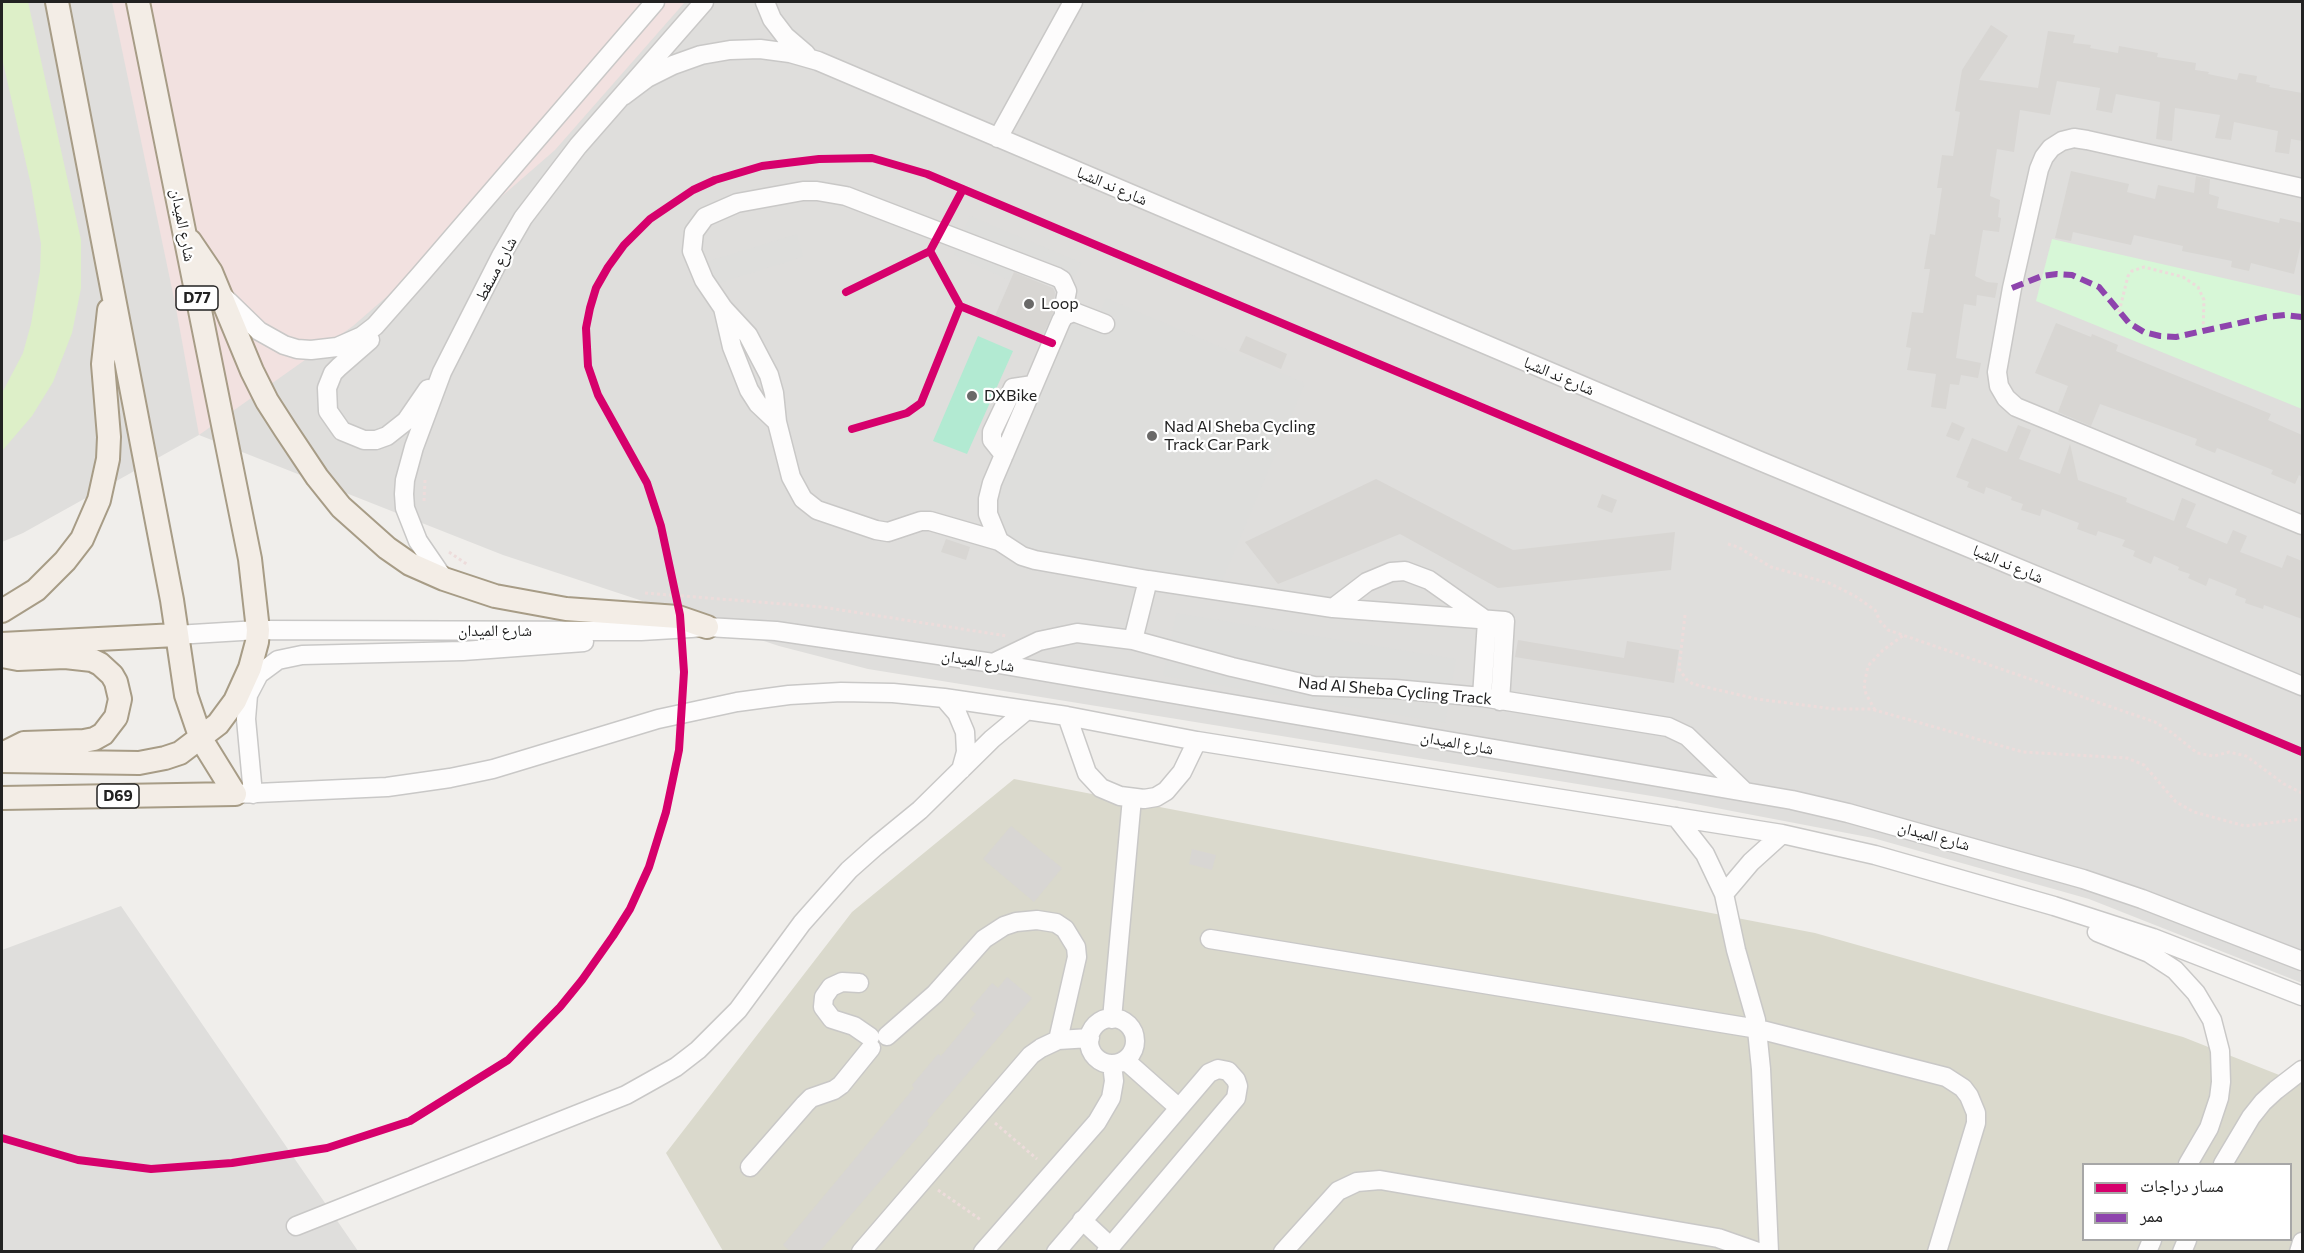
<!DOCTYPE html>
<html>
<head>
<meta charset="utf-8">
<style>
  body { margin:0 }
  #map { position:relative; width:2304px; height:1253px; overflow:hidden; background:#f0eeeb; font-family:Commissioner,"Noto Naskh Arabic",sans-serif }
  canvas { display:block }
  .frame { position:absolute; inset:0; border:3px solid #222; pointer-events:none }
  .legend { position:absolute; left:2082px; top:1163px; width:210px; height:78px; box-sizing:border-box; background:#fff; border:2px solid #a7a7a7; margin:0; padding:8px 10px; list-style:none; font-size:18px; color:#222 }
  .legend li { display:flex; align-items:center; gap:12px; height:30px }
  .legend b { width:30px; border:2px solid #a7a7a7 }
</style>
</head>
<body>
<div id="map">
<canvas width="2304" height="1253"></canvas>
<div class="frame"></div>
<ul class="legend">
<li><b style="height:8px;background:#d6006c"></b>مسار دراجات</li>
<li><b style="height:8px;background:#8e44ad"></b>ممر</li>
</ul>
</div>
<script>
const g = document.querySelector('canvas').getContext('2d');
g.lineJoin = 'round';
function paint(path, color) {
  g.fillStyle = color;
  g.fill(path, 'evenodd');
}
function toPath(rows) {
  const path = new Path2D();
  for (const r of rows) {
    if (r.length === 3) {
      path.moveTo(r[0] + r[2], r[1]);
      path.arc(r[0], r[1], r[2], 0, 2 * Math.PI);
      continue;
    }
    path.moveTo(r[0], r[1]);
    for (let i = 2; i < r.length; i += 2) path.lineTo(r[i], r[i + 1]);
  }
  return path;
}
function stroke(path, color, width, dash) {
  g.strokeStyle = color;
  g.lineWidth = width;
  g.lineCap = dash ? 'butt' : 'round';
  g.setLineDash(dash || []);
  g.stroke(path);
}
function write(font, color, halo, rows, align = 'center') {
  g.font = font + ' Commissioner,"Noto Naskh Arabic",sans-serif';
  g.lineWidth = 4.5;
  g.setLineDash([]);
  g.textBaseline = 'middle';
  g.strokeStyle = halo;
  g.fillStyle = color;
  for (const [text, x, y, turn = 0] of rows) {
    g.save();
    g.translate(x, y);
    g.rotate((+turn || 0) * Math.PI / 180);
    g.textAlign = isNaN(turn) ? turn : align;
    if (halo) g.strokeText(text, 0, 0);
    g.fillText(text, 0, 0);
    g.restore();
  }
}
const residential = toPath([
  [2,2,2302,2,2302,983,2089,899,1873,838,1664,798,868,669,779,646,503,555,199,435,23,533,2,542],
  [121,906,358,1251,2,1252,2,950]
]);
const commercial = toPath([
  [112,2,685,2,555,150,353,326,199,435,176,308]
]);
const religious = toPath([
  [1121,2,1149,2,1143,13],
  [970,216,1082,263,1075,277,1019,255,1009,280,954,255],
  [797,234,803,257,716,284,709,261],
  [1106,298,1305,383,1221,583,1029,554,1013,544,1002,529,996,510,999,488,1078,304,1100,313],
  [1176,613,1456,659,1445,723,1163,676]
]);
const construction = toPath([
  [1014,779,1815,933,2183,1037,2302,1084,2302,1251,723,1251,666,1153,852,912],
  [2084,1164,2290,1164,2290,1240,2084,1240]
]);
const grass = toPath([
  [2,2,28,2,81,240,81,288,72,333,53,382,32,416,2,451,2,393,23,353,31,324,40,271,41,244,31,185,2,58]
]);
const park = toPath([
  [2052,239,2302,296,2302,409,2036,301]
]);
const pitch = toPath([
  [978,336,1013,351,967,454,933,441]
]);
const building = toPath([
  [1991,25,2008,36,1979,80,2038,88,2048,31,2075,35,2073,43,2091,45,2090,48,2118,53,2119,46,2158,53,2157,57,2196,63,2195,70,2209,72,2208,74,2237,80,2239,73,2257,76,2256,82,2270,85,2269,87,2302,93,2302,141,2291,139,2289,154,2275,152,2278,131,2234,122,2231,140,2215,138,2220,115,2175,108,2172,141,2156,139,2160,102,2116,94,2112,113,2096,110,2100,88,2057,81,2050,115,2020,110,2014,152,1997,149,1990,196,2000,200,1998,217,2001,218,1999,232,1983,230,1975,276,1987,282,1998,283,1995,298,1977,295,1976,306,1964,304,1956,358,1981,363,1978,378,1961,375,1959,385,1950,384,1946,409,1931,407,1936,374,1907,370,1911,348,1906,347,1912,312,1923,313,1930,269,1924,269,1930,234,1935,235,1942,188,1937,188,1942,155,1953,156,1960,112,1955,111,1962,70],
  [2071,171,2129,184,2127,192,2155,199,2158,185,2194,193,2196,176,2210,179,2209,194,2219,197,2217,208,2279,223,2280,218,2302,223,2302,239,2294,274,2251,263,2249,271,2231,267,2232,261,2182,251,2183,246,2134,235,2131,245,2073,232,2071,241,2055,238],
  [1014,272,1053,288,1055,292,1053,313,1043,335,995,316],
  [2056,323,2091,337,2092,334,2118,345,2116,351,2271,414,2268,420,2302,435,2302,477,2299,475,2295,484,2271,474,2273,470,2217,448,2215,453,2195,445,2197,439,2100,404,2091,426,2058,412,2068,386,2035,373],
  [1246,336,1287,354,1281,369,1239,351],
  [1952,422,1965,428,1959,441,1946,436],
  [2018,425,2031,430,2019,459,2060,474,2070,444,2078,480,2127,498,2126,502,2174,521,2182,498,2196,504,2186,527,2227,544,2233,530,2247,536,2240,552,2282,568,2287,555,2302,561,2302,619,2264,605,2263,609,2245,603,2246,599,2235,595,2237,589,2209,578,2206,586,2188,578,2190,574,2178,570,2179,567,2154,556,2151,564,2133,556,2135,551,2122,546,2125,540,2098,531,2096,536,2077,529,2079,523,2042,509,2040,516,2021,510,2023,504,2011,500,2012,497,1986,487,1984,494,1967,487,1969,482,1956,477,1972,438,2007,452],
  [1376,479,1513,550,1675,532,1671,570,1498,588,1400,534,1278,584,1245,542],
  [1602,494,1617,500,1612,513,1597,507],
  [946,539,970,547,966,560,941,552],
  [1518,640,1624,658,1627,641,1679,650,1674,683,1515,657],
  [1011,826,1062,868,1034,902,983,859],
  [1192,849,1216,855,1212,870,1189,864],
  [1007,977,1032,998,927,1121,929,1124,820,1251,790,1251,783,1245,914,1088,912,1085,938,1054,941,1056,976,1014,970,1009,992,983,998,988]
]);
const path = toPath([
  [2119,312,2128,276,2132,271,2144,267,2183,277,2198,287,2204,300,2203,331],
  [424,501,425,480],
  [1728,544,1738,547,1771,567,1829,583,1855,596,1875,610,1880,621,1888,630,2155,722,2171,732,2197,753,2214,756,2229,752,2246,756,2284,784,2302,793],
  [449,552,468,565],
  [645,593,822,607,1007,636],
  [1685,615,1679,669,1687,680,1693,684,1757,699,1834,709,1871,709,2023,752,2127,758,2144,765,2176,802,2194,812,2245,826,2302,819],
  [1875,710,1866,694,1864,685,1868,666,1883,650,1904,635],
  [995,1123,1037,1159],
  [938,1190,981,1220]
]);
const minor = toPath([
  [765,2,772,19,785,36,806,54],
  [623,96,647,78,673,65,701,55,730,50,760,49,790,53,818,61,1760,461,2302,686],
  [998,138,1073,2],
  [2302,188,2087,140,2074,138,2062,141,2051,148,2044,157,2039,169,2012,288,1997,372,1999,386,2006,398,2016,407,2302,525],
  [224,297,259,331,284,345,297,349,311,350,337,347,362,336,375,326,420,275,655,2],
  [723,308,732,347,749,390,758,404,777,422],
  [1105,324,1074,312,1064,316,1061,321,992,483,988,499,988,514,999,541,1022,556,1035,560,1148,580,1333,608,1505,621,1500,701],
  [370,340,339,367,333,373,327,388,328,411,342,431,364,440,376,440,387,436,406,421,428,389],
  [1004,455,992,440,992,432,1013,388,1033,385],
  [999,541,930,521,921,521,888,532,876,530,817,510,803,499,791,477,777,422,774,393,769,375,748,335,723,308,704,280,692,251,694,232,705,217,737,203,803,191,817,191,846,196,1057,277,1062,280,1067,291,1064,306,1064,316],
  [444,579,418,541,405,508,404,494,405,480,414,447,442,372,501,256,523,218,578,146,704,2],
  [1333,608,1367,582,1391,572,1405,571,1429,580,1487,621,1482,697],
  [176,635,258,630,641,631,707,627,776,631,993,663,1792,800,1848,813,2083,879,2142,899,2302,961],
  [1133,640,1148,580],
  [993,663,1039,641,1077,633,1133,640,1232,667,1314,686,1395,689,1482,697,1668,727,1687,736,1745,792],
  [944,698,957,713,965,732,966,752,961,770],
  [1067,716,1087,773,1101,788,1120,796,1144,799,1156,797,1166,791,1182,772,1197,741],
  [235,794,387,787,450,778,493,769,658,719,737,702,789,695,841,692,893,693,944,698,1067,716,1197,741,1782,834,1875,855,2054,906,2153,938,2302,996],
  [253,794,246,719,248,695,259,674,278,660,302,655,463,651,584,642],
  [1676,817,1705,854,1724,894,1736,950,1756,1020,1761,1069,1769,1252],
  [1724,894,1751,862,1782,834],
  [2097,932,2149,953,2175,970,2196,993,2212,1020,2220,1051,2221,1082,2219,1098,2209,1128,2188,1164],
  [1210,939,1758,1029,1946,1077,1963,1088,1969,1096,1976,1113,1976,1123,1937,1252],
  [859,983,842,982,831,987,824,997,823,1007,832,1019,854,1026,870,1037],
  [1112,1041,23],
  [1112,1019,1132,798],
  [887,1036,935,994,984,939,1004,926,1016,922,1037,920,1056,923,1065,929,1076,947,1077,957,1058,1040],
  [1125,1060,1179,1108],
  [2223,1164,2251,1117,2263,1102,2276,1090,2302,1070],
  [750,1167,805,1104,811,1098,834,1090,841,1085,871,1048],
  [1082,1220,1110,1246],
  [296,1226,626,1095,676,1067,698,1050,738,1010,802,923,849,870,876,846,920,810,992,739,1027,710],
  [861,1252,1031,1055,1041,1048,1058,1040,1090,1038],
  [983,1252,1097,1122,1111,1098,1114,1081,1112,1064],
  [1056,1252,1209,1073,1218,1069,1228,1071,1236,1080,1238,1086,1236,1098,1106,1252],
  [1283,1252,1338,1191,1357,1182,1380,1180,1718,1238,1758,1252],
  [2147,1252,2152,1240],
  [2182,1252,2187,1240],
  [2299,1252,2302,1242]
]);
const major = toPath([
  [57,2,172,600,186,695,201,739,235,794],
  [190,241,211,272,252,371,267,401,285,429,317,477,341,507,387,548,410,564,444,579,495,596,566,609,678,617,707,627],
  [2,611,36,590,65,561,82,539,99,500,108,459,109,437,103,364,109,310],
  [2,644,176,635],
  [2,656,18,659,65,657,92,660,100,664,112,675,116,682,120,699,116,717,103,734,94,739,84,741,24,743,2,754],
  [2,761,139,763,165,758,180,753,218,724,235,701,250,668,257,642,258,630,250,559,138,2],
  [2,798,235,794]
]);
const quiet = toPath([
  [2012,288,2042,276,2057,274,2072,275,2099,287,2129,323,2144,332,2160,336,2176,337,2266,317,2285,315,2302,317]
]);
const cycleway = toPath([
  [846,292,930,251],
  [960,306,1052,343],
  [852,429,907,413,921,403,960,306,930,251,963,189],
  [2,1138,78,1160,151,1169,232,1163,327,1148,410,1121,508,1060,560,1007,582,980,613,936,630,909,649,867,666,812,679,750,684,672,680,615,661,526,647,483,598,395,588,366,586,328,590,308,596,288,608,267,624,245,650,219,693,190,715,180,762,166,819,159,872,158,927,174,2302,752]
]);
const markers = [
  [1029,304,6,"#6a6968"],
  [972,396,6,"#6a6968"],
  [1152,436,6,"#6a6968"]
];
const shields = [
  [197,298,42],
  [118,796,42]
];
const shieldNames = [
  ["D77",197,298],
  ["D69",118,796]
];
const streetNames = [
  ["شارع ند الشبا",1112,186,23],
  ["شارع الميدان",183,225,79],
  ["شارع مسقط",496,269,-62],
  ["شارع ند الشبا",1559,376,23],
  ["شارع ند الشبا",2008,564,23],
  ["شارع الميدان",495,631],
  ["شارع الميدان",978,661,9],
  ["Nad Al Sheba Cycling Track",1395,691,5],
  ["شارع الميدان",1457,743,10],
  ["شارع الميدان",1934,836,15]
];
const poiNames = [
  ["Loop",1041,304],
  ["DXBike",984,396],
  ["Nad Al Sheba Cycling",1164,427],
  ["Track Car Park",1164,445]
];
paint(residential, '#dfdedc');
paint(commercial, '#f2e1e0');
paint(religious, '#dededc');
paint(construction, '#dad9cc');
paint(grass, '#ddefc8');
paint(park, '#d7f7d7');
paint(pitch, '#b2ead2');
paint(building, '#d8d6d3');
stroke(minor, '#c9c8c7', 21);
stroke(major, '#a79c86', 26);
stroke(path, '#eddcdb', 3, [3, 3]);
stroke(minor, '#fdfcfc', 18);
stroke(major, '#f3ede6', 22);
stroke(quiet, '#8e44ad', 6, [12, 6]);
stroke(cycleway, '#d6006c', 8);
for (const [x, y, r, color] of markers) {
  const dot = new Path2D();
  dot.arc(x, y, r, 0, 2 * Math.PI);
  g.fillStyle = color;
  g.fill(dot);
  stroke(dot, '#fff', 2);
}
for (const [x, y, w] of shields) {
  const box = new Path2D();
  box.roundRect(x - w / 2, y - 12, w, 24, 4.5);
  g.fillStyle = '#fff';
  g.fill(box);
  stroke(box, '#222', 1.5);
}
write('bold 15px', '#222', null, shieldNames);
write('16px', '#222', '#fff', streetNames);
write('16px', '#222', '#fff', poiNames, 'left');
</script>
</body>
</html>
